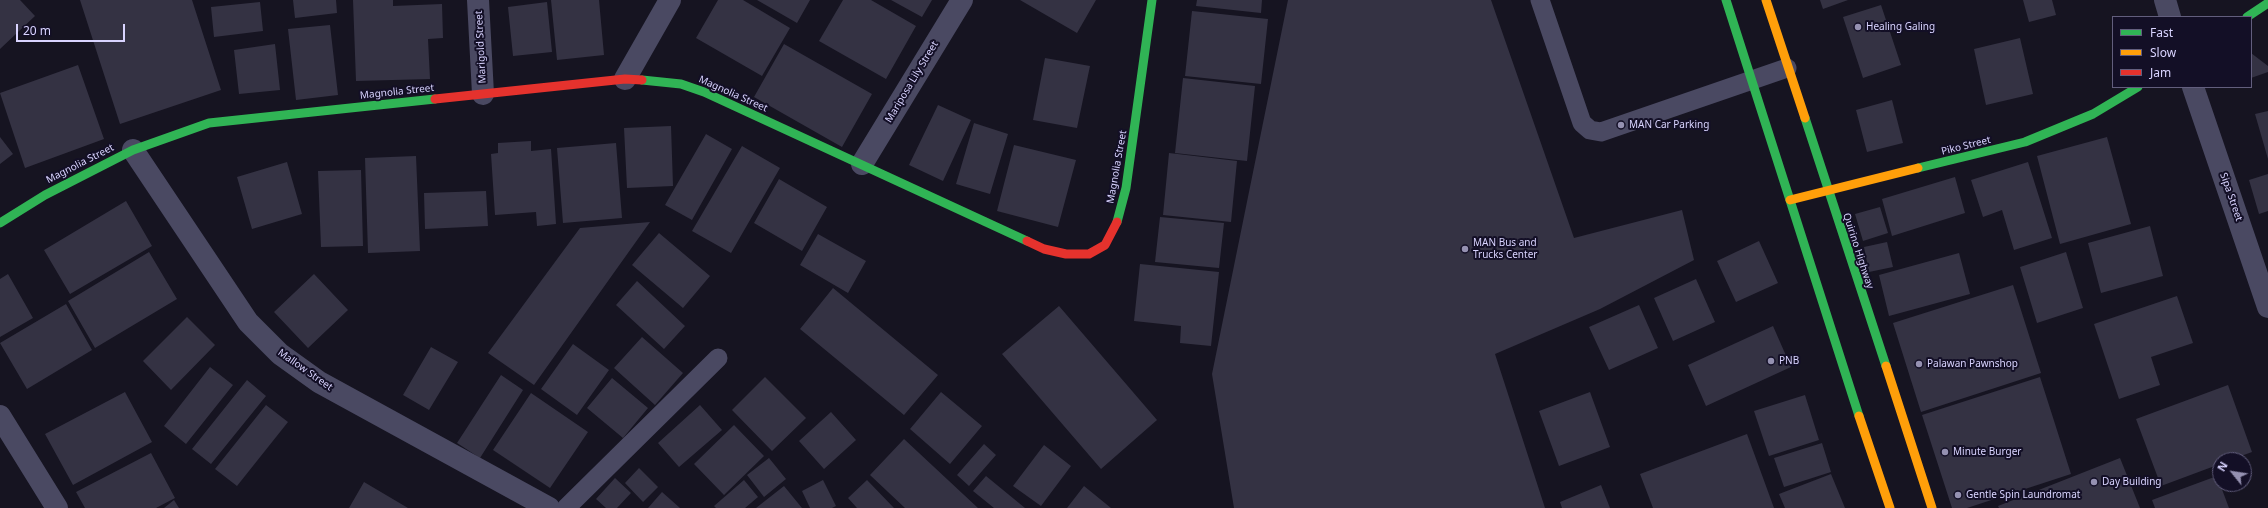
<!DOCTYPE html>
<html>
<head>
<meta charset="utf-8">
<style>
  body { margin:0 }
  #map { position:relative; width:2268px; height:508px; overflow:hidden; background:#161421; font-family:"Noto Sans",sans-serif }
  canvas { display:block }
  .legend { position:absolute; left:2112px; top:16px; width:140px; height:72px; box-sizing:border-box; background:#130f26; border:1px solid #625e7d; margin:0; padding:5px 7px; list-style:none; font-size:12px; color:#d9d4ff }
  .legend li { display:flex; align-items:center; gap:8px; height:20px }
  .legend b { width:20px; border:1px solid #625e7d }
  .north { position:absolute; left:2212px; top:452px; width:40px; height:40px; box-sizing:border-box; background:#130f26; border:1px solid #625e7d; border-radius:50%; rotate:300deg; font-size:11px; font-weight:700; line-height:16px; text-align:center; color:#d9d4ff }
  .north::after { content:''; display:block; margin:auto; width:14px; height:18px; background:#9591b1; clip-path:polygon(50% 0,100% 100%,50% 72%,0 100%) }
  .scale { position:absolute; left:16px; top:24px; width:109px; height:18px; box-sizing:border-box; border:2px solid #d9d4ff; border-top:0; padding-left:5px; font-size:12px; line-height:14px; white-space:nowrap; color:#d9d4ff; -webkit-text-stroke:3px #130f26; paint-order:stroke }
</style>
</head>
<body>
<div id="map">
<canvas width="2268" height="508"></canvas>
<ul class="legend">
<li><b style="height:5px;background:#30b455"></b>Fast</li>
<li><b style="height:5px;background:#ff9f0a"></b>Slow</li>
<li><b style="height:5px;background:#e5322d"></b>Jam</li>
</ul>
<div class="north">N</div>
<div class="scale">20 m</div>
</div>
<script>
const g = document.querySelector('canvas').getContext('2d');
g.lineJoin = 'round';
function paint(path, color) {
  g.fillStyle = color;
  g.fill(path, 'evenodd');
}
function toPath(rows) {
  const path = new Path2D();
  for (const r of rows) {
    path.moveTo(r[0], r[1]);
    for (let i = 2; i < r.length; i += 2) path.lineTo(r[i], r[i + 1]);
  }
  return path;
}
function stroke(path, color, width, dash) {
  g.strokeStyle = color;
  g.lineWidth = width;
  g.lineCap = dash ? 'butt' : 'round';
  g.setLineDash(dash || []);
  g.stroke(path);
}
function write(font, color, halo, rows, align = 'center') {
  g.font = font + ' "Noto Sans",sans-serif';
  g.lineWidth = 4;
  g.setLineDash([]);
  g.textBaseline = 'middle';
  g.strokeStyle = halo;
  g.fillStyle = color;
  for (const [text, x, y, turn = 0] of rows) {
    g.save();
    g.translate(x, y);
    g.rotate((+turn || 0) * Math.PI / 180);
    g.textAlign = isNaN(turn) ? turn : align;
    if (halo) g.strokeText(text, 0, 0);
    g.fillText(text, 0, 0);
    g.restore();
  }
}
const building = toPath([
  [0,0,20,0,35,16,0,49],
  [80,0,192,0,221,90,120,124],
  [293,0,336,0,337,13,295,18],
  [353,0,393,0,393,6,442,4,443,38,428,39,430,79,356,81],
  [551,0,599,0,604,55,557,60],
  [718,0,743,0,790,28,762,76,696,38],
  [757,0,810,0,797,23],
  [843,0,871,0,916,26,886,79,819,41],
  [891,0,932,0,922,17],
  [1020,0,1096,0,1077,33],
  [1197,0,1262,0,1261,13,1196,6],
  [1288,0,1491,0,1574,238,1682,210,1694,260,1600,309,1495,354,1545,508,1234,508,1212,374],
  [1820,0,1848,0,1823,9],
  [2023,0,2052,0,2056,15,2029,22],
  [260,2,263,31,214,37,211,7],
  [547,2,552,52,513,56,508,7],
  [1881,5,1901,65,1863,78,1843,17],
  [1192,11,1268,19,1261,84,1185,76],
  [330,25,338,95,296,100,288,29],
  [2020,38,2033,94,1986,105,1974,49],
  [275,44,280,90,239,94,234,50],
  [784,44,872,94,842,147,754,97],
  [2251,53,2268,66,2268,72,2251,78],
  [1045,58,1090,66,1077,128,1033,120],
  [78,65,104,139,25,168,0,93],
  [1183,78,1255,86,1247,161,1175,153],
  [1892,100,1903,143,1867,152,1856,110],
  [938,105,971,120,943,181,909,165],
  [2268,111,2268,159,2255,114],
  [974,123,1008,134,990,194,956,184],
  [671,126,673,186,627,188,624,128],
  [706,134,732,149,692,220,665,205],
  [0,137,13,154,0,164],
  [2107,137,2131,224,2060,244,2037,156],
  [531,141,531,151,551,149,556,224,537,226,536,212,495,215,491,154,498,153,498,143],
  [616,143,622,218,563,223,557,148],
  [1014,145,1076,160,1058,227,997,211],
  [742,146,780,168,731,253,692,231],
  [1169,153,1237,161,1231,222,1163,215],
  [416,156,420,251,368,253,365,158],
  [287,162,302,214,252,229,237,177],
  [2028,162,2052,238,2014,250,2002,210,1983,217,1971,180],
  [361,170,363,246,321,247,318,171],
  [2268,174,2268,211,2259,214,2249,180],
  [1955,177,1965,213,1892,236,1882,199],
  [779,179,827,207,802,251,754,223],
  [486,191,488,226,425,229,424,193],
  [126,201,152,246,70,294,44,250],
  [1880,207,1888,233,1863,241,1855,214],
  [1160,217,1224,223,1219,268,1155,262],
  [650,222,534,385,488,353,580,228],
  [2150,226,2163,276,2101,293,2088,243],
  [659,233,710,276,683,308,632,265],
  [818,234,866,261,848,293,800,265],
  [1759,241,1778,283,1736,302,1717,261],
  [1887,242,1893,267,1869,272,1864,247],
  [149,252,177,299,95,348,68,301],
  [2066,252,2083,308,2037,323,2020,267],
  [1959,253,1970,294,1889,316,1879,275],
  [1140,264,1219,272,1211,346,1180,343,1181,326,1134,321],
  [8,274,33,318,0,337,0,279],
  [314,274,348,310,308,348,274,312],
  [1696,279,1715,322,1673,341,1654,298],
  [637,281,685,326,664,349,616,305],
  [2013,285,2041,373,1921,412,1893,323],
  [833,288,938,375,904,415,800,329],
  [2177,296,2193,343,2151,357,2160,385,2119,399,2094,324],
  [66,304,92,350,27,389,0,343],
  [1639,305,1658,348,1609,370,1589,327],
  [1059,306,1157,420,1101,469,1002,354],
  [187,317,215,345,171,390,143,361],
  [1773,326,1791,367,1706,406,1688,365],
  [642,337,683,373,655,405,614,368],
  [573,344,609,370,577,415,541,389],
  [431,347,458,362,429,410,403,395],
  [210,367,233,385,186,444,164,426],
  [501,375,523,390,480,458,457,443],
  [765,377,806,418,772,451,732,410],
  [2040,377,2071,474,1967,508,1952,508,1922,415],
  [612,378,648,408,623,438,587,408],
  [247,380,266,396,211,464,192,449],
  [2228,385,2252,452,2230,460,2220,460,2220,464,2161,486,2136,419],
  [125,392,152,442,73,485,45,434],
  [941,392,982,426,950,464,910,429],
  [1590,392,1610,447,1559,466,1539,411],
  [531,393,588,432,550,488,493,450],
  [1805,395,1819,440,1769,456,1754,411],
  [266,405,288,422,237,486,215,469],
  [700,405,722,430,679,467,658,443],
  [831,412,856,440,824,469,799,441],
  [734,425,764,456,724,495,694,464],
  [1747,434,1774,508,1653,508,1640,474],
  [904,439,978,508,905,508,870,475],
  [1822,443,1831,472,1784,487,1774,458],
  [984,444,996,455,969,486,957,475],
  [1044,445,1071,466,1041,506,1013,486],
  [151,453,175,498,156,508,85,508,76,492],
  [769,458,786,479,764,497,747,475],
  [2120,458,2140,508,1999,508,1998,506],
  [639,468,658,487,643,502,625,483],
  [1831,474,1845,508,1785,508,1779,494],
  [986,476,1025,508,994,508,973,491],
  [2217,476,2229,508,2155,508,2152,500],
  [615,478,631,493,617,508,606,508,596,499],
  [744,480,758,497,745,508,716,508,714,506],
  [823,480,836,506,832,508,810,508,802,491],
  [867,480,894,508,857,508,848,498],
  [364,482,408,508,349,508],
  [1601,485,1610,508,1562,508,1560,502],
  [784,486,802,508,756,508],
  [1084,486,1111,508,1067,508],
  [662,492,680,508,648,508],
  [174,500,179,508,164,508]
]);
const lane = toPath([
  [1540,0,1582,123,1590,130,1601,132,1787,68],
  [566,508,718,358]
]);
const street = toPath([
  [478,0,483,94],
  [2165,0,2170,17],
  [625,79,670,0],
  [2193,87,2268,307],
  [133,150,248,322,280,354,319,382,549,508],
  [862,164,962,0],
  [0,416,57,508]
]);
const fast = toPath([
  [1726,0,1859,416],
  [2247,17,2268,3],
  [642,80,681,84,704,92,1027,241],
  [1805,118,1886,366],
  [1918,168,2025,142,2093,114,2138,87],
  [1117,222,1126,188,1152,0],
  [0,223,45,195,133,150,209,123,435,99]
]);
const slow = toPath([
  [1766,0,1805,118],
  [1790,200,1918,168],
  [1886,366,1932,508],
  [1859,416,1890,508]
]);
const jam = toPath([
  [435,99,625,79,642,80],
  [1027,241,1044,249,1066,254,1089,254,1105,245,1117,222]
]);
const markers = [
  [1858,27,4,"#9591b1"],
  [1621,125,4,"#9591b1"],
  [1465,249,4,"#9591b1"],
  [1771,361,4,"#9591b1"],
  [1919,364,4,"#9591b1"],
  [1945,452,4,"#9591b1"],
  [2094,482,4,"#9591b1"],
  [1958,495,4,"#9591b1"]
];
const poiNames = [
  ["Healing Galing",1866,27],
  ["MAN Car Parking",1629,125],
  ["MAN Bus and",1473,243],
  ["Trucks Center",1473,255],
  ["PNB",1779,361],
  ["Palawan Pawnshop",1927,364],
  ["Minute Burger",1953,452],
  ["Day Building",2102,482],
  ["Gentle Spin Laundromat",1966,495]
];
const streetNames = [
  ["Marigold Street",481,47,-93],
  ["Mariposa Lily Street",912,82,-59],
  ["Magnolia Street",397,92,-6],
  ["Magnolia Street",733,94,24],
  ["Piko Street",1966,146,-14],
  ["Magnolia Street",80,164,-27],
  ["Magnolia Street",1117,167,-80],
  ["Sipa Street",2231,197,71],
  ["Quirino Highway",1858,251,72],
  ["Mallow Street",305,370,35]
];
paint(building, '#343243');
stroke(lane, '#4a4962', 19);
stroke(street, '#4a4962', 22);
stroke(fast, '#30b455', 9);
stroke(slow, '#ff9f0a', 9);
stroke(jam, '#e5322d', 9);
for (const [x, y, r, color] of markers) {
  const dot = new Path2D();
  dot.arc(x, y, r, 0, 2 * Math.PI);
  g.fillStyle = color;
  g.fill(dot);
  stroke(dot, '#130f26', 1.5);
}
write('10px', '#d9d4ff', '#130f26', poiNames, 'left');
write('10px', '#d9d4ff', '#130f26', streetNames);
</script>
</body>
</html>
